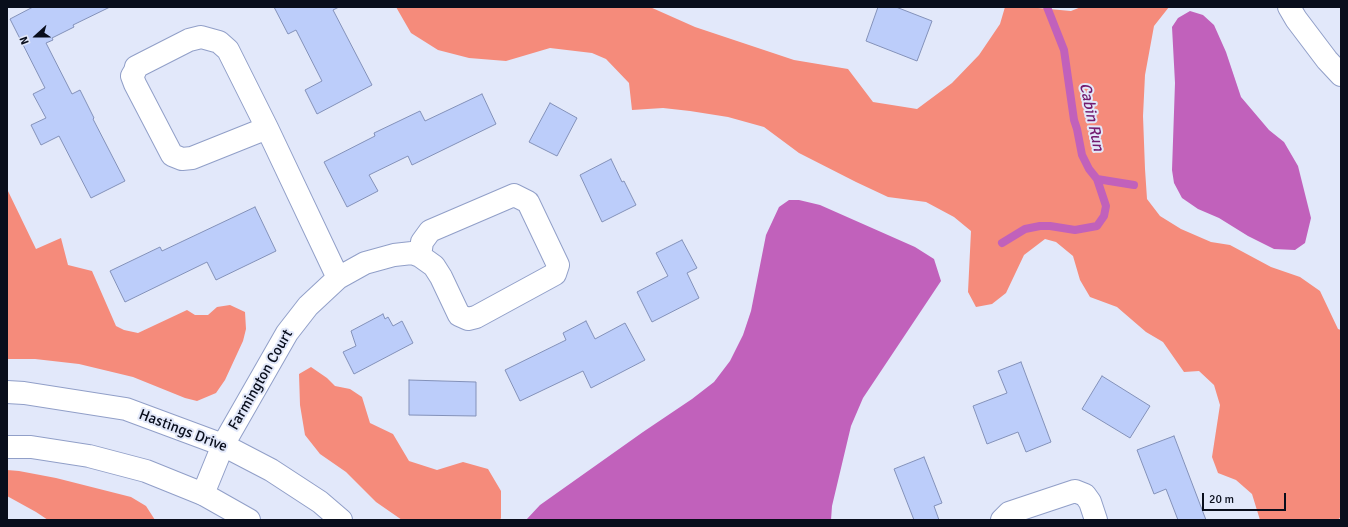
<!DOCTYPE html>
<html>
<head>
<meta charset="utf-8">
<style>
  body { margin:0 }
  #map { position:relative; width:1348px; height:527px; overflow:hidden; background:#e2e8fa; font-family:Signika,sans-serif }
  canvas { display:block }
  .frame { position:absolute; inset:0; border:8px solid #090e1c; pointer-events:none }
  .north { position:absolute; left:16px; top:16px; width:40px; height:40px; -webkit-text-stroke:3px #e2e8fa; paint-order:stroke; rotate:249deg; font-size:11px; font-weight:700; line-height:16px; text-align:center; color:#090e1c }
  .north::after { content:''; display:block; margin:auto; width:14px; height:18px; background:#090e1c; clip-path:polygon(50% 0,100% 100%,50% 72%,0 100%) }
  .scale { position:absolute; left:1202px; top:493px; width:84px; height:18px; box-sizing:border-box; border:2px solid #090e1c; border-top:0; padding-left:5px; font-size:12px; line-height:14px; white-space:nowrap; color:#090e1c; -webkit-text-stroke:3px #e2e8fa; paint-order:stroke }
</style>
</head>
<body>
<div id="map">
<canvas width="1348" height="527"></canvas>
<div class="frame"></div>
<div class="north">N</div>
<div class="scale">20 m</div>
</div>
<script>
const g = document.querySelector('canvas').getContext('2d');
g.lineJoin = 'round';
function paint(path, color) {
  g.fillStyle = color;
  g.fill(path, 'evenodd');
}
function toPath(rows) {
  const path = new Path2D();
  for (const r of rows) {
    path.moveTo(r[0], r[1]);
    for (let i = 2; i < r.length; i += 2) path.lineTo(r[i], r[i + 1]);
  }
  return path;
}
function stroke(path, color, width, dash) {
  g.strokeStyle = color;
  g.lineWidth = width;
  g.lineCap = dash ? 'butt' : 'round';
  g.setLineDash(dash || []);
  g.stroke(path);
}
function write(font, color, halo, rows, align = 'center') {
  g.font = font + ' Signika,sans-serif';
  g.lineWidth = 4;
  g.setLineDash([]);
  g.textBaseline = 'middle';
  g.strokeStyle = halo;
  g.fillStyle = color;
  for (const [text, x, y, turn = 0] of rows) {
    g.save();
    g.translate(x, y);
    g.rotate((+turn || 0) * Math.PI / 180);
    g.textAlign = isNaN(turn) ? turn : align;
    if (halo) g.strokeText(text, 0, 0);
    g.fillText(text, 0, 0);
    g.restore();
  }
}
const forest = toPath([
  [396,7,650,7,695,27,794,60,848,69,873,102,917,109,952,83,979,55,1000,24,1005,7,1037,7,1038,8,1071,11,1081,7,1169,7,1154,26,1145,75,1143,116,1145,169,1147,199,1160,216,1181,229,1211,242,1230,245,1271,267,1300,277,1320,291,1338,329,1341,330,1341,516,1338,520,1260,520,1252,494,1236,480,1218,473,1212,457,1220,405,1214,385,1199,371,1184,372,1163,342,1146,332,1117,307,1090,297,1080,280,1073,256,1056,242,1045,239,1024,255,1006,293,992,304,976,307,968,292,971,231,954,217,926,202,888,197,856,182,799,153,764,127,728,117,690,111,663,108,632,110,629,83,606,59,592,53,550,48,506,61,469,58,438,50,411,33],
  [7,189,36,249,61,238,68,265,92,271,116,326,124,330,138,333,187,310,195,315,208,315,217,307,230,305,245,312,246,329,243,341,225,380,216,393,197,401,185,398,133,377,79,364,35,359,7,359],
  [311,367,327,378,335,386,350,389,362,397,370,423,393,434,409,461,437,470,463,462,488,469,501,491,501,518,500,520,402,520,376,502,346,472,320,454,305,435,300,405,299,374],
  [7,470,19,471,56,478,131,497,146,506,155,520,48,520,36,512,7,496]
]);
const water = toPath([
  [1190,11,1203,15,1214,25,1226,52,1241,97,1269,130,1284,142,1298,166,1311,218,1305,243,1295,250,1274,249,1248,236,1219,218,1198,209,1182,198,1174,183,1172,170,1175,83,1172,27,1178,18],
  [789,200,799,200,820,205,915,247,934,259,941,281,863,398,851,426,832,506,831,520,526,520,540,505,643,432,692,399,714,382,730,361,743,335,751,311,766,235,779,207]
]);
const stream = toPath([
  [1097,179,1134,185],
  [1002,243,1025,229,1040,226,1050,226,1075,230,1097,226,1104,216,1106,206,1097,179,1089,169,1082,155,1077,129,1074,120,1064,50,1047,7]
]);
const building = toPath([
  [33,7,110,7,73,25,74,27,52,38,53,40,46,43,72,94,80,90,94,118,93,119,125,181,91,198,59,136,41,145,31,125,46,118,33,94,45,88,10,19,33,7],
  [274,7,339,7,333,10,372,85,317,114,305,90,322,81,296,30,288,34,274,7],
  [878,7,896,7,932,21,917,61,866,41,878,7],
  [482,94,496,124,412,165,408,156,369,175,378,191,347,207,324,162,375,136,374,133,420,111,425,121,482,94],
  [550,103,577,118,557,156,529,142,550,103],
  [611,159,622,182,624,181,636,205,602,222,580,175,611,159],
  [255,207,276,251,216,280,207,262,125,302,110,271,160,247,162,251,255,207],
  [682,240,697,268,687,273,699,298,652,322,637,292,668,276,656,253,682,240],
  [383,314,385,319,388,317,393,326,402,321,413,343,354,374,343,352,356,346,351,331,383,314],
  [586,321,595,339,625,323,645,360,591,388,583,371,520,401,505,370,566,340,563,333,586,321],
  [1021,362,1051,442,1026,452,1018,432,987,444,973,406,1007,393,998,371,1021,362],
  [1102,376,1150,406,1130,438,1082,409,1102,376],
  [409,380,476,382,476,416,409,415,409,380],
  [1174,436,1206,520,1178,520,1166,489,1154,494,1137,450,1174,436],
  [924,457,942,503,934,506,939,520,914,520,894,469,924,457]
]);
const street = toPath([
  [1289,7,1296,19,1327,60,1341,75],
  [267,128,192,158,182,159,172,155,135,84,132,76,135,71,136,67,189,40,201,37,219,42,228,50,267,128,338,278],
  [203,494,223,445,287,333,308,306,338,278,365,263,394,255,412,253,420,256,434,266,441,277,459,315,468,319,476,317,555,274,558,265,528,202,514,195,430,231,422,242,420,256],
  [1002,520,1009,513,1075,491,1085,495,1090,502,1096,520]
]);
const secondary = toPath([
  [7,392,24,393,126,409,223,445,271,470,320,502,341,520],
  [7,447,31,447,89,456,146,471,203,494,249,520]
]);
const streetNames = [
  ["Farmington Court",261,380,-60],
  ["Hastings Drive",183,431,21]
];
const waterNames = [
  ["Cabin Run",1091,117,78]
];
paint(forest, '#f58b7b');
paint(water, '#c161bb');
stroke(stream, '#c161bb', 8);
paint(building, '#bccdfa');
stroke(building, '#8391b9', 1);
stroke(street, '#919fc8', 24);
stroke(secondary, '#919fc8', 24);
stroke(street, '#fff', 22);
stroke(secondary, '#fff', 22);
write('15px', '#090e1c', '#e2e8fa', streetNames);
write('italic 16px', '#731b6f', '#e2e8fa', waterNames);
</script>
</body>
</html>
